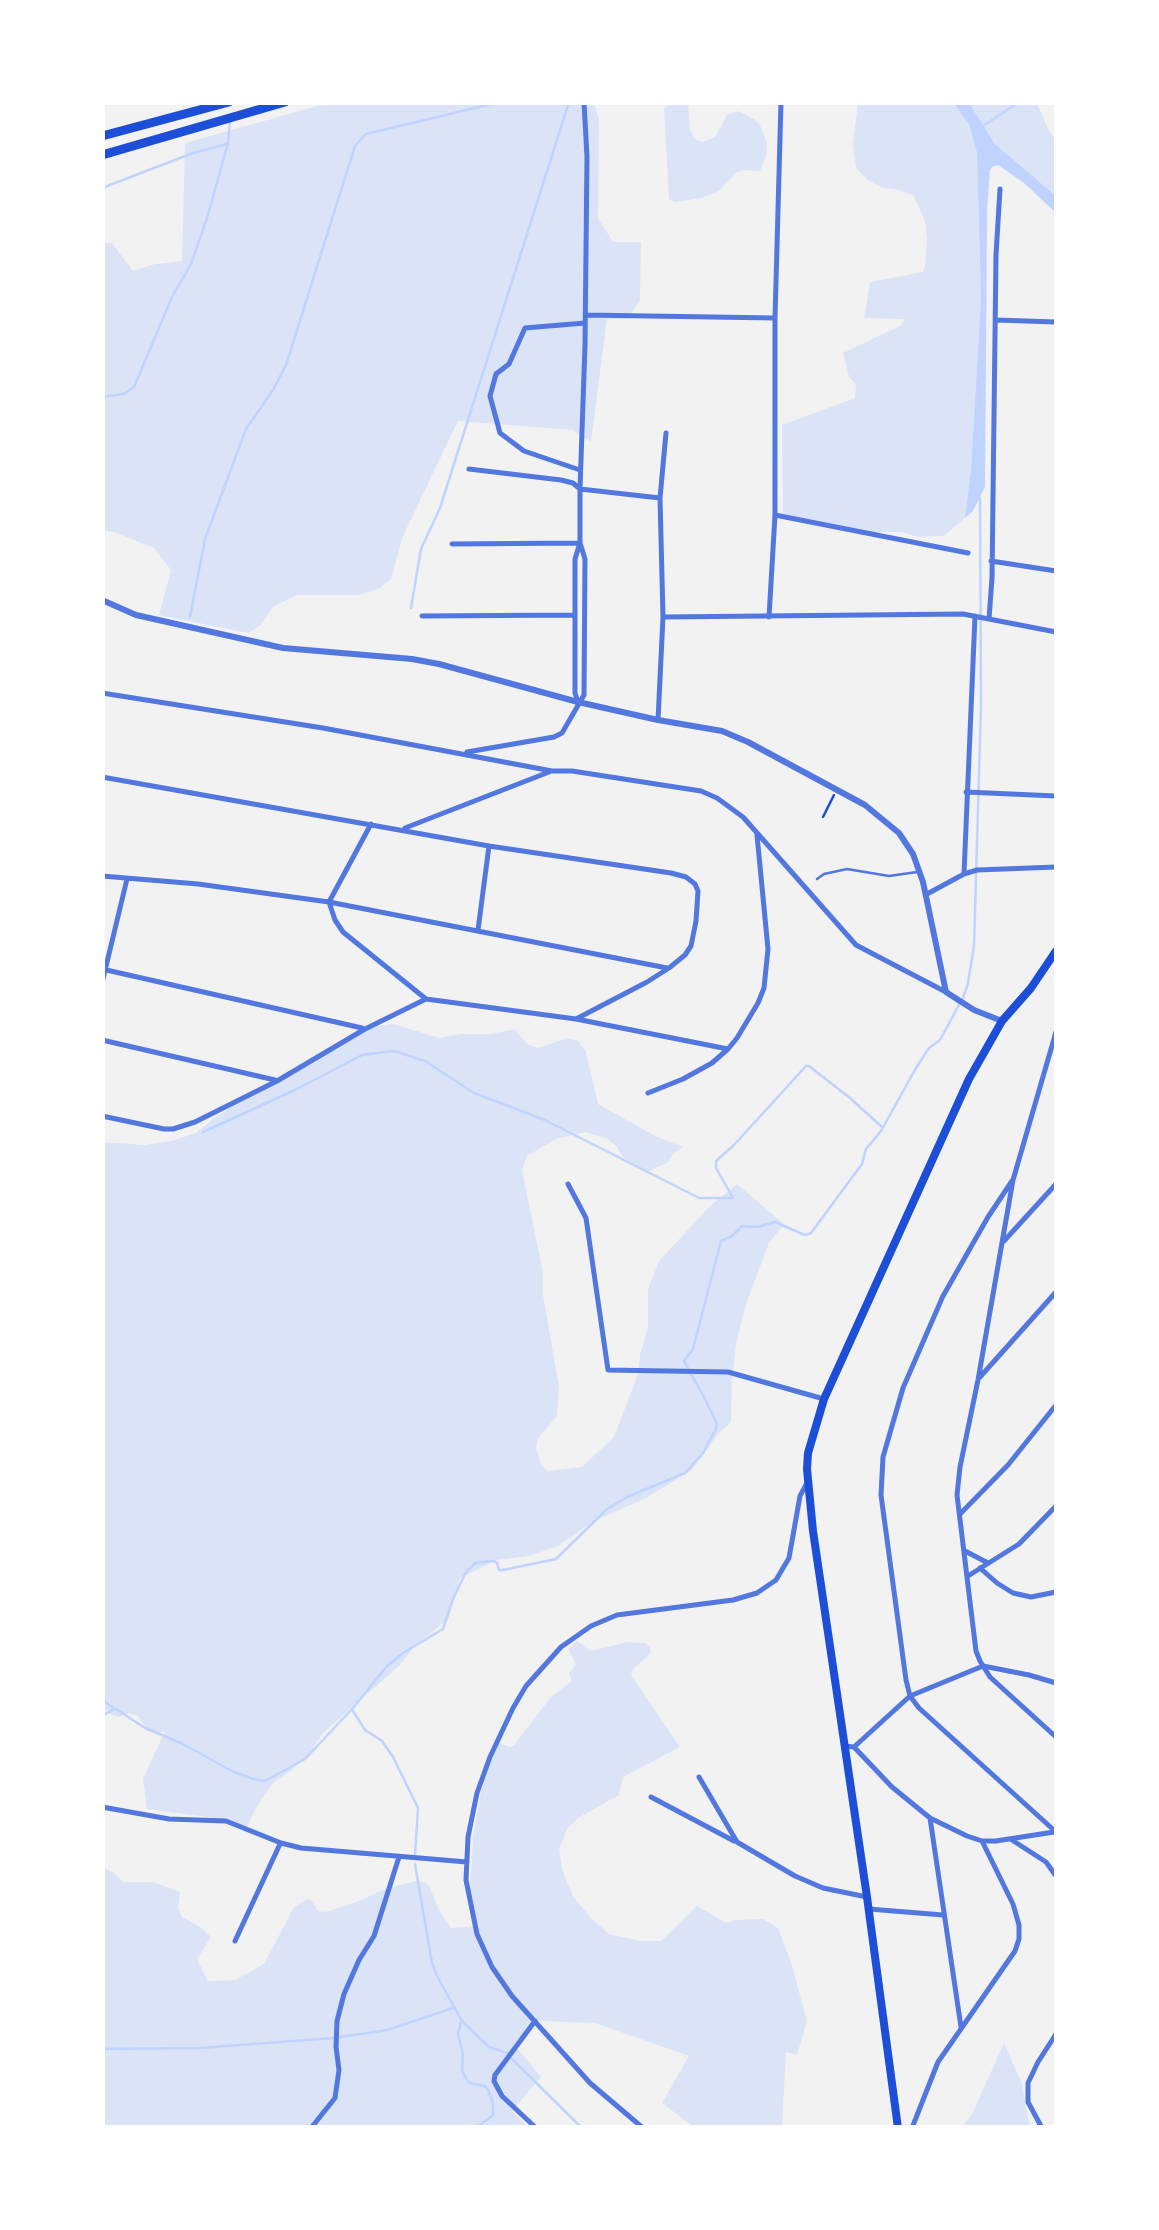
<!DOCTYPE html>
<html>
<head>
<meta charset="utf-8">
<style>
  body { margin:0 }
  #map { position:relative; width:1159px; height:2230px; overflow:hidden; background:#f2f2f2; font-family:"Space Grotesk",sans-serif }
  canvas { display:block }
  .frame { position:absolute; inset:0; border:105px solid #fff; pointer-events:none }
</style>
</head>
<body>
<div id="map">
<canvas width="1159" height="2230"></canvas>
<div class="frame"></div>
</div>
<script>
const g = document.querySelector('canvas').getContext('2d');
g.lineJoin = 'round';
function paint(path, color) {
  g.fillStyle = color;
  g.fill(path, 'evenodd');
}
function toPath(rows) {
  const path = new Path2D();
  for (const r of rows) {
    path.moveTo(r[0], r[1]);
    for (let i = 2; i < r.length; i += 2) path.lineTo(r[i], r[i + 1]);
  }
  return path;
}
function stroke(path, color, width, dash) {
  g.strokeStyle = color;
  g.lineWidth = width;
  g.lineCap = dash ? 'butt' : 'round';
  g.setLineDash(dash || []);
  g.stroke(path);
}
const green = toPath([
  [328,103,594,103,599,120,598,218,613,242,641,242,640,300,628,319,607,319,591,442,573,430,458,421,403,536,391,579,380,588,359,595,297,595,273,607,261,625,248,633,159,615,171,570,154,548,114,532,103,530,102,242,112,243,133,271,155,264,182,261,185,143],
  [669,103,688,103,690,130,697,141,703,142,715,137,727,115,739,111,755,120,760,125,767,143,766,156,760,171,744,170,737,172,719,191,702,198,675,202,669,199,664,109],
  [858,103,953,103,969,124,977,153,981,299,971,469,965,518,944,536,918,537,901,532,874,532,783,514,782,425,855,398,856,384,849,377,843,353,900,326,905,319,864,318,870,282,923,272,925,266,927,240,925,221,914,196,899,190,883,188,869,181,856,168,853,144],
  [969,103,1037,103,1048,129,1056,141,1056,196,995,144],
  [393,1024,440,1038,461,1034,491,1034,515,1029,527,1044,538,1048,567,1038,578,1041,586,1052,598,1104,655,1136,683,1147,673,1154,667,1163,647,1172,623,1157,616,1146,606,1138,585,1132,556,1139,527,1156,522,1170,543,1273,543,1295,559,1387,557,1416,538,1438,536,1448,541,1465,548,1471,582,1467,614,1437,638,1374,640,1355,648,1327,648,1289,659,1261,710,1206,737,1184,786,1226,781,1228,769,1243,746,1304,736,1344,732,1380,731,1422,718,1434,692,1470,646,1498,592,1522,558,1546,529,1556,497,1560,460,1578,448,1619,415,1646,399,1666,323,1733,310,1752,292,1770,274,1782,257,1806,247,1827,222,1819,147,1809,143,1778,165,1732,148,1731,138,1716,129,1713,119,1717,111,1715,103,1708,102,1142,144,1145,171,1141,196,1133,213,1119,252,1093,367,1027],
  [577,1641,590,1651,628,1642,646,1643,650,1647,650,1654,633,1669,631,1675,680,1747,623,1777,619,1795,578,1818,567,1829,559,1850,563,1872,573,1896,591,1918,609,1934,640,1941,661,1941,697,1906,726,1923,736,1920,763,1919,778,1928,791,1962,807,2021,797,2055,786,2052,782,2127,694,2127,662,2103,689,2056,595,2023,539,2021,514,2044,541,2077,512,2111,528,2127,103,2128,103,1868,113,1872,123,1882,153,1882,180,1892,178,1908,182,1917,202,1928,211,1937,197,1959,208,1981,235,1980,264,1964,294,1907,307,1899,312,1901,318,1911,326,1912,354,1903,388,1888,417,1881,426,1883,430,1887,438,1908,451,1928,478,1926,469,1908,473,1838,481,1792,491,1760,499,1743,510,1747,514,1745,551,1697,572,1681,569,1673,576,1664,568,1649],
  [1004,2043,1022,2084,1030,2127,962,2127,972,2114]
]);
const water = toPath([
  [953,103,969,103,995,144,1056,196,1056,213,1024,183,998,165,992,167,990,170,987,211,985,487,973,511,965,518,971,469,981,300,977,153,969,124]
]);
const stream = toPath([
  [983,126,1019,102],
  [102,188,193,153,227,144],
  [102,397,124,394,134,387,172,297,191,264,207,218,228,143,230,121],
  [411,608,421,549,440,508,569,102],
  [190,617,205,539,246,429,273,390,286,365,355,146,366,134,500,102],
  [963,998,968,983,974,946,981,706,980,498],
  [203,1132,295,1090,362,1055,394,1051,425,1061,474,1093,545,1120,699,1198,733,1198,716,1168,716,1161,734,1145,806,1066,809,1066,850,1098,882,1127],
  [102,1700,145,1728,181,1743,232,1771,253,1779,265,1781,305,1759,353,1708,387,1666,403,1653,443,1629,453,1599,465,1574,475,1563,494,1561,497,1563,499,1570,503,1570,556,1559,606,1510,627,1497,685,1473,703,1453,716,1429,717,1424,706,1401,684,1361,693,1349,721,1241,732,1236,742,1226,757,1227,775,1222,805,1235,811,1233,862,1164,866,1149,881,1131,916,1068,929,1048,940,1040,959,1005],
  [353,1711,365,1730,382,1741,393,1757,418,1808,415,1855],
  [102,1716,114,1709],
  [415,1864,432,1963,438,1978,462,2021,489,2047,507,2053],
  [461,2022,458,2034,463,2054,462,2071,469,2083,485,2086,488,2090,493,2103,493,2115,476,2128],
  [340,2037,387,2030,453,2008],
  [102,2049,200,2048,333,2038],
  [512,2059,582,2128]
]);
const path = toPath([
  [823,817,834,795]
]);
const service = toPath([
  [817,879,824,874,847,869,889,876,917,872]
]);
const minor = toPath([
  [586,315,775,318],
  [996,320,1056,322],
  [469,469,561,480,573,483,580,489,660,498],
  [580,470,524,451,500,433,490,396,496,374,509,364,525,328,585,323],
  [775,515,968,553],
  [452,544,580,543],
  [991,561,1056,571],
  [422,616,575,615],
  [663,617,963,614,1056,632],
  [769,617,775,515,775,318,781,102],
  [989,619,992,578,996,255,1000,189],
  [102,693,323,728,552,771,572,771,701,791,717,798,743,817,856,945,944,991],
  [578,702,575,693,575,559,579,546],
  [658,720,663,617,660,498,666,433],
  [467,752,554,737,562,733,584,695,585,559,580,543,580,489,585,345,587,157,584,102],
  [102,777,489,846,671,873,686,877,695,884,698,891,696,921,691,946,685,955,669,968,647,982,576,1019],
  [966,792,1056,796],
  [371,824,329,902,335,920,343,932,426,999,576,1019,728,1049],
  [405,828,549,772],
  [964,874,975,616],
  [102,876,198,884,329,902,667,968],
  [927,894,964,874,977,870,1056,867],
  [478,930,489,846],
  [102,969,362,1028],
  [102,983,127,879],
  [1056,1032,1013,1180,978,1380,960,1467,957,1495,976,1651,980,1661,990,1677,1056,1737],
  [102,1040,275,1080],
  [648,1093,683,1079,712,1063,728,1049,737,1038,758,1003,764,988,768,949,757,835],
  [102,1116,164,1129,173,1129,195,1122,277,1081,365,1029,426,999],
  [1012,1181,988,1217,943,1296,903,1388,883,1457,881,1495,906,1680,910,1696,919,1708,1056,1832],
  [568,1184,586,1218,608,1370,728,1372,824,1399],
  [1004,1241,1056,1184],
  [980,1377,1056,1292],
  [960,1514,1008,1465,1056,1405],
  [965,1551,988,1563],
  [980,1568,997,1583,1013,1593,1031,1597,1056,1592],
  [968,1576,1019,1544,1056,1506],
  [844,1746,854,1747,892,1787,930,1818,967,1836,982,1841,996,1841,1054,1832],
  [854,1747,910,1696,983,1666,1029,1675,1056,1683],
  [699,1777,737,1842,795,1876,823,1888,867,1897],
  [651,1797,734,1841],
  [102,1807,169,1819,226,1821,281,1843,301,1848,467,1862],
  [930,1818,961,2027],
  [1012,1840,1046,1862,1056,1876],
  [869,1909,943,1915],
  [235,1941,280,1844],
  [535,2021,495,2075,494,2081,502,2096,536,2128],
  [311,2128,335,2098,339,2070,336,2047,337,2021,344,1994,359,1960,374,1936,399,1857],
  [643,2128,590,2083,512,1996,492,1967,477,1934,466,1880,468,1837,477,1793,490,1757,513,1708,526,1686,561,1647,591,1626,617,1615,733,1600,757,1593,776,1580,789,1558,800,1496,808,1481],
  [912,2128,938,2062,1015,1951,1019,1939,1019,1925,1013,1904,982,1841],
  [1042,2128,1028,2102,1028,2083,1038,2062,1056,2034]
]);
const tertiary = toPath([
  [102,600,136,615,283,648,412,659,439,664,578,702,658,720,722,731,748,742,865,805,899,833,913,854,923,882,946,992,974,1010,1002,1021]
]);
const primary = toPath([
  [898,2128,867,1897,813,1531,807,1469,808,1453,824,1399,969,1079,1002,1021,1031,988,1056,951]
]);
const motorway = toPath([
  [102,136,229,102],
  [102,155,285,102]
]);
paint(green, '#dbe4f7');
paint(water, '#bfd3fe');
stroke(stream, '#bfd3fe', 2.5);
stroke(path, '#1d4ed8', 2.5);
stroke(service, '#5277de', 2.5);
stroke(minor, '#5277de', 5);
stroke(tertiary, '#5277de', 6);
stroke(primary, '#1d4ed8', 8);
stroke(motorway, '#1d4ed8', 9);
</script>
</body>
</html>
